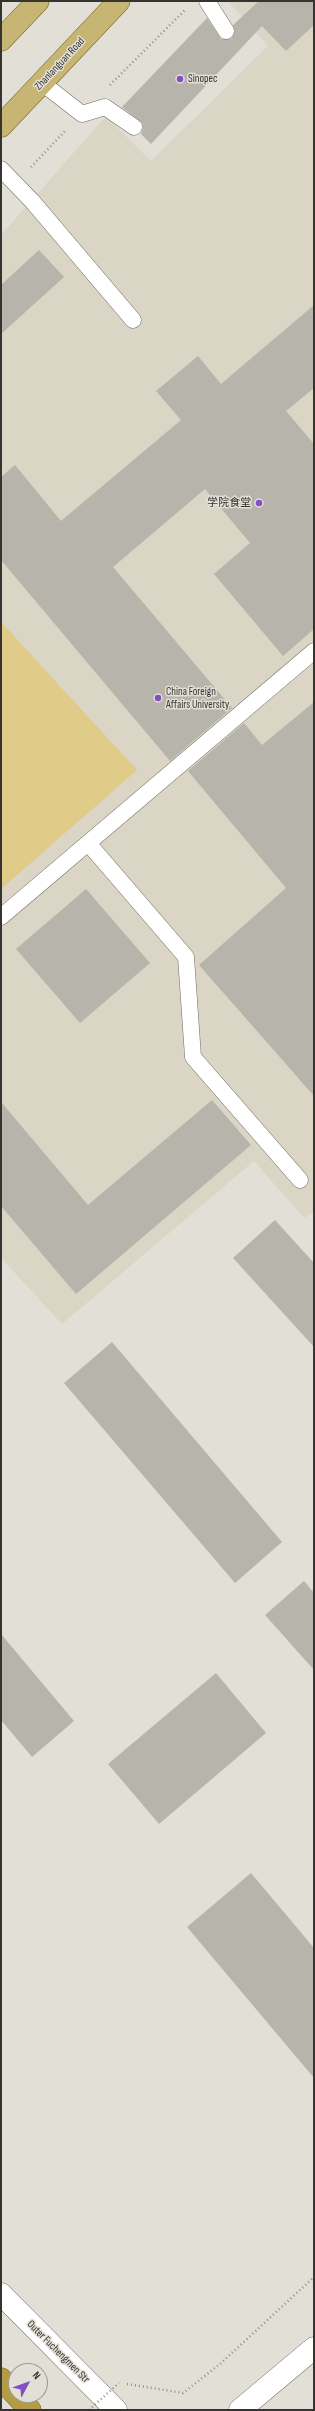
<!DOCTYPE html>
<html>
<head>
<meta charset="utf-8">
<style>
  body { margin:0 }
  #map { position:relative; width:315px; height:2411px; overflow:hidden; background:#e2dfd6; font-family:"Sofia Sans Condensed",sans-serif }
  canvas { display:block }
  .frame { position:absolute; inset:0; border:2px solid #353430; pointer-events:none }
  .north { position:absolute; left:8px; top:2363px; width:40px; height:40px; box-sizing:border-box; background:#e2dfd6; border:1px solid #9d9b94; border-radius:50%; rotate:49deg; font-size:11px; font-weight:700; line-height:16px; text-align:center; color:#353430 }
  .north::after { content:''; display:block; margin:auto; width:14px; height:18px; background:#864ec5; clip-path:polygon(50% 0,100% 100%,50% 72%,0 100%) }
</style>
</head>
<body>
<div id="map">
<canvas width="315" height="2411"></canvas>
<div class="frame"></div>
<div class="north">N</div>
</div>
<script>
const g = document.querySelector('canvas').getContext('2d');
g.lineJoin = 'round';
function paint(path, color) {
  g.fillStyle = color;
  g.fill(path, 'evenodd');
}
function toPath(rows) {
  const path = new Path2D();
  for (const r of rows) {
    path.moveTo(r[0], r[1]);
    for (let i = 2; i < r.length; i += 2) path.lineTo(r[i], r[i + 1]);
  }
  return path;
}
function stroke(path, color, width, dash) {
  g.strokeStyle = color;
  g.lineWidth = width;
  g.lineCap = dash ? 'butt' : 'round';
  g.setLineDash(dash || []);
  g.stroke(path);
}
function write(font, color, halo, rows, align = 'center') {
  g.font = font + ' "Sofia Sans Condensed","Noto Sans SC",sans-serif';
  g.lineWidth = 3;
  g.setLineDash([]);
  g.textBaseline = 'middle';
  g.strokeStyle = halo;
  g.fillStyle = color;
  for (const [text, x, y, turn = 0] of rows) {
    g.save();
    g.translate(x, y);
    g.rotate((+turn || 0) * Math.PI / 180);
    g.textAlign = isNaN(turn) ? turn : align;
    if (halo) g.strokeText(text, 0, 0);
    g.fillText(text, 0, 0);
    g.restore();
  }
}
const built = toPath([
  [228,1,314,1,314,1211,304,1218,254,1161,62,1324,1,1258,1,235,106,116,151,161,268,46]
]);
const green = toPath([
  [1,622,137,770,1,889]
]);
const building = toPath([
  [259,1,314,1,314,25,286,51,262,26,151,144,141,134,143,128,142,123,122,107,207,18,221,39,231,39,235,31,233,25],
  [39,250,64,277,1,334,1,285],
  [314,305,314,388,286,411,314,444,314,629,283,656,214,574,250,543,205,489,113,567,232,708,170,761,1,560,1,477,15,465,61,521,181,420,156,391,198,356,221,384],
  [314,702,314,1096,199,965,286,888,188,771,244,723,262,745],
  [86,889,150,963,80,1023,16,949],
  [212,1100,251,1145,76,1294,1,1206,1,1102,88,1205],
  [275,1220,314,1263,314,1347,233,1258],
  [112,1342,282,1542,235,1583,64,1383],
  [304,1581,314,1593,314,1670,265,1615],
  [1,1634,74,1721,32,1757,1,1720],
  [216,1673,266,1733,159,1824,108,1764],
  [251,1873,314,1948,314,2078,187,1927]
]);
const path = toPath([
  [110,85,186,9],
  [31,167,66,130],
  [127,2384,183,2393,220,2364,314,2277]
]);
const service = toPath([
  [207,1,226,31],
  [42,83,82,114,105,107,134,127],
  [1,169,32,201,133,320],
  [88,843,186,957,193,1057,300,1180],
  [1,917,314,651]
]);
const tertiary = toPath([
  [1,2294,116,2410],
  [240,2410,314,2348]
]);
const primary = toPath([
  [1,40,38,1],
  [1,126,119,1]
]);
const trunk = toPath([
  [1,2379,16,2395],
  [16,2395,30,2410]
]);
const pathBridge = toPath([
  [89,2410,119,2383]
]);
const markers = [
  [180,79,4,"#864ec5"],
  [259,503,4,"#864ec5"],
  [158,698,4,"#864ec5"]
];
const streetNames = [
  ["Zhanlanguan Road",60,64,-47],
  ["Outer Fuchengmen Str",58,2352,45]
];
const poiNames = [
  ["Sinopec",188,79],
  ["学院食堂",251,503,"right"],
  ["China Foreign",166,692],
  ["Affairs University",166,705]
];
paint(built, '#dad5c5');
paint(green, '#e0cb89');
paint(building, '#b7b4ac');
stroke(service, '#6d6b63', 17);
stroke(tertiary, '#6d6b63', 23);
stroke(primary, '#7b6820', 23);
stroke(trunk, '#7b6820', 23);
stroke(path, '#918f88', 2.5, [1, 3]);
stroke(service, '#fff', 16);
stroke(tertiary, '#fff', 22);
stroke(primary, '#c7b574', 22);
stroke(trunk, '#b49c46', 22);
stroke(pathBridge, '#918f88', 2.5, [1, 3]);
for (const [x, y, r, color] of markers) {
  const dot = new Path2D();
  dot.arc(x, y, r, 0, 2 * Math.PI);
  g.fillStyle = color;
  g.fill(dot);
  stroke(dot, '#e2dfd6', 1.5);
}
write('11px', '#353430', '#e2dfd6', streetNames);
write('11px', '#353430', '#e2dfd6', poiNames, 'left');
</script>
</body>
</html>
